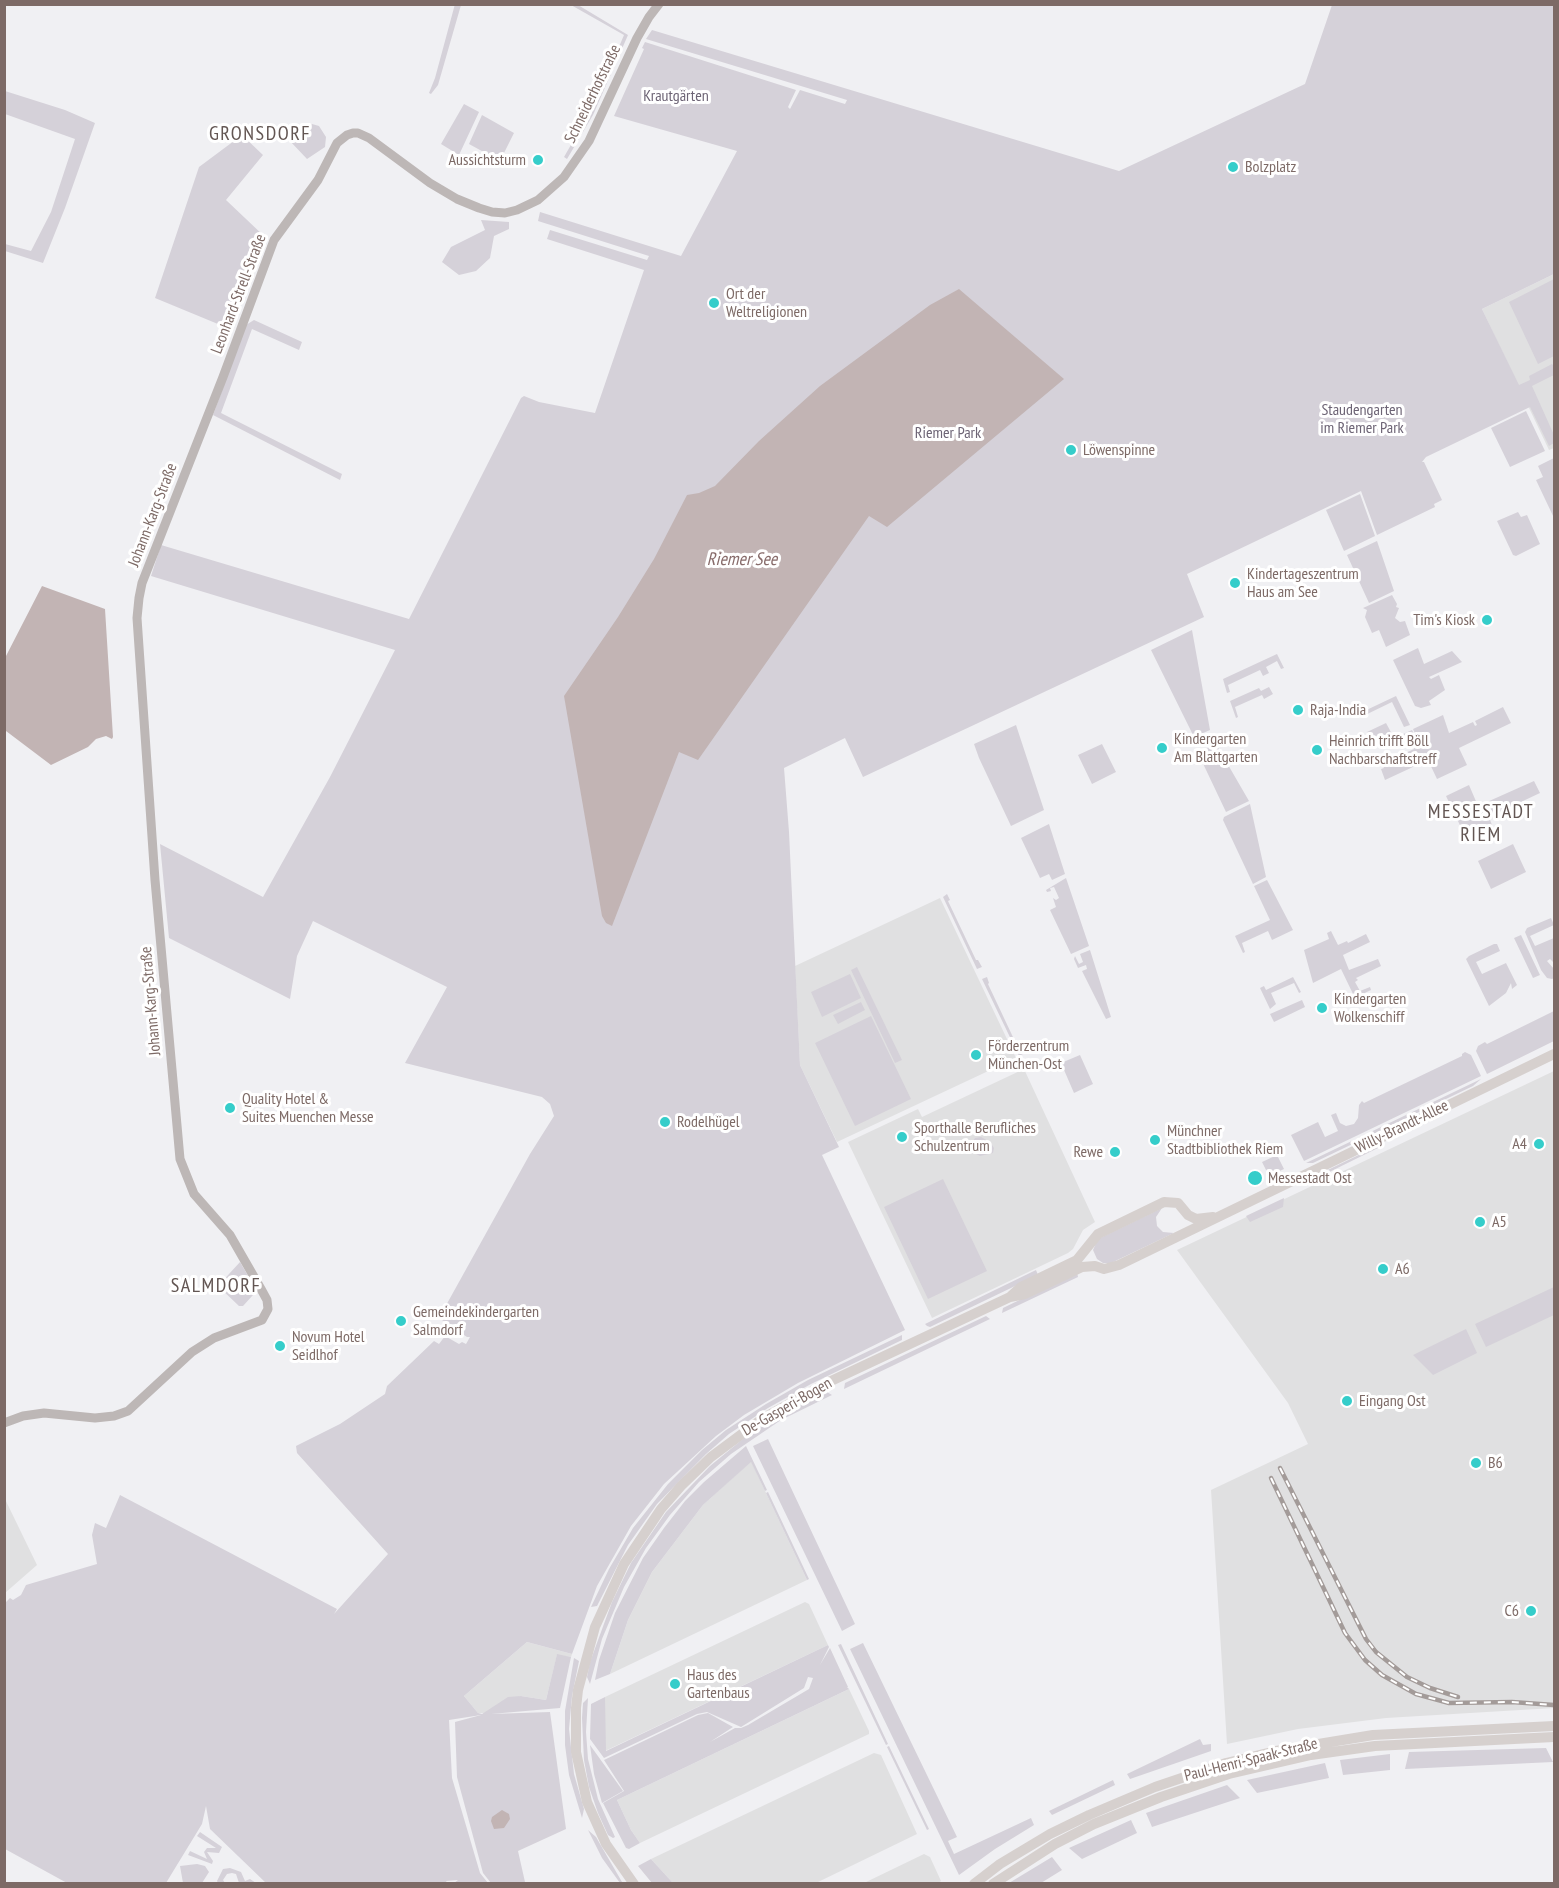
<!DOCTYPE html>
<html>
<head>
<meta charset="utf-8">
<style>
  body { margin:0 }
  #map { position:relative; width:1559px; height:1888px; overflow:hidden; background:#f0f0f3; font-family:"PT Sans Narrow",sans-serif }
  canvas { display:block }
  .frame { position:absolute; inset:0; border:6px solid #7d6a66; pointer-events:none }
</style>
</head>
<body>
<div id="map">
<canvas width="1559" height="1888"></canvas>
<div class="frame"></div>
</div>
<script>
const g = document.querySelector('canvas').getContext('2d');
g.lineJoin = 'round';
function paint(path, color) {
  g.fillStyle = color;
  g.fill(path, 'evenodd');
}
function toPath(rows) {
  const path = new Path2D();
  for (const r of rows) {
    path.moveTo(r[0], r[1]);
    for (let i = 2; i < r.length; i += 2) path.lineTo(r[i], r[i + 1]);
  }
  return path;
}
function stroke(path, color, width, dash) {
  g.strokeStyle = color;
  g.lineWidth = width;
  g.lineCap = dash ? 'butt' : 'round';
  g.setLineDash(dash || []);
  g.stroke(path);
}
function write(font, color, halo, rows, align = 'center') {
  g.font = font + ' "PT Sans Narrow",sans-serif';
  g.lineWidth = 6;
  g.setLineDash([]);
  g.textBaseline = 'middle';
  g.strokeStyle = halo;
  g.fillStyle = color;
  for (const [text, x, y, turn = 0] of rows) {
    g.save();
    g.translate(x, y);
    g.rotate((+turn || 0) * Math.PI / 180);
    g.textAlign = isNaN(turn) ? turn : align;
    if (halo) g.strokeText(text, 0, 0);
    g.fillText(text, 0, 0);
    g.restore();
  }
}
const built = toPath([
  [1554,274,1554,448,1549,450,1482,309],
  [940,898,1016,1058,837,1142,800,1065,795,966],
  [1024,1069,1095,1222,1083,1230,1073,1249,1068,1253,932,1318,848,1142,918,1109,922,1117],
  [1554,1071,1554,1708,1386,1718,1298,1729,1227,1744,1211,1490,1308,1444,1288,1403,1177,1250],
  [751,1461,807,1580,610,1674,628,1620,652,1572,703,1505],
  [4,1497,37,1565,5,1593,4,1593],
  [805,1602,809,1604,828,1645,605,1751,605,1697],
  [527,1642,572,1654,571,1657,557,1655,546,1700,521,1696,486,1713,478,1713,464,1696],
  [849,1689,869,1731,869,1734,640,1843,631,1830,617,1800],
  [874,1753,881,1755,917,1834,816,1883,673,1883,651,1859],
  [924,1854,930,1857,941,1881,937,1884,862,1884]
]);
const green = toPath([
  [455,4,461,5,438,85,431,94,429,93,435,78],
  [571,5,578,5,628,35,593,115,567,159,564,157,596,101,624,35],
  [1332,5,1554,5,1554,274,1482,309,1519,385,1530,380,1529,376,1552,364,1554,366,1554,375,1532,386,1554,435,1554,443,1549,446,1530,407,1426,457,1422,462,1424,462,1442,500,1434,504,1435,507,1377,535,1361,491,1187,574,1204,617,863,777,845,738,784,768,789,832,800,1065,839,1147,822,1155,905,1330,798,1383,744,1415,716,1436,664,1484,631,1526,597,1586,572,1654,527,1642,464,1696,478,1713,482,1714,508,1697,521,1696,546,1700,557,1654,571,1657,560,1708,491,1714,550,1712,566,1829,518,1851,525,1882,523,1883,491,1883,483,1873,457,1777,455,1722,481,1715,449,1720,452,1778,480,1873,488,1883,454,1883,458,1880,446,1881,448,1884,266,1883,210,1829,206,1806,202,1824,166,1883,67,1883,5,1849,4,1604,10,1598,13,1600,21,1595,26,1585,97,1564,92,1535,95,1523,106,1528,120,1495,337,1609,334,1614,388,1554,297,1453,296,1446,340,1424,385,1394,387,1386,434,1341,439,1344,445,1336,459,1344,462,1342,466,1344,470,1337,467,1337,439,1318,530,1154,554,1116,550,1104,542,1097,405,1063,447,987,313,921,297,956,290,999,169,938,160,844,263,897,330,777,395,650,151,576,161,545,409,619,521,398,524,396,539,402,595,413,644,270,547,239,550,230,647,260,649,256,538,221,540,212,681,256,737,151,614,116,644,49,642,48,645,42,796,90,788,107,790,109,800,90,845,104,847,100,646,39,652,30,1119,171,1305,84],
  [5,91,65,110,95,123,65,208,43,263,5,251,5,244,31,251,51,212,75,139,5,114],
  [464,104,479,112,459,155,441,144],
  [482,115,514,133,500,161,469,144],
  [312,124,319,126,326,137,325,147,307,159,289,140],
  [242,135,263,155,226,200,265,237,259,249,230,329,155,298,199,167],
  [481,220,509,222,509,229,494,236,490,258,476,271,459,275,442,262,451,247,485,230],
  [1554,279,1554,356,1538,364,1509,302],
  [254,320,302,342,299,350,252,329,221,413,342,474,340,480,213,415,246,325],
  [1526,411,1545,451,1510,467,1491,428],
  [1554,458,1554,518,1536,480,1543,477,1538,466],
  [1360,494,1375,536,1344,551,1326,510],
  [1518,512,1521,517,1527,515,1540,544,1516,556,1513,555,1497,521],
  [1377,541,1394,591,1369,603,1347,555],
  [1392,595,1397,604,1396,607,1399,608,1395,618,1400,622,1405,621,1410,635,1386,647,1379,630,1372,633,1365,617,1367,610,1363,608],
  [1192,630,1210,730,1194,737,1151,650],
  [1418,648,1424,664,1452,651,1462,662,1429,677,1431,679,1439,675,1445,690,1429,701,1431,705,1421,708,1415,706,1393,660],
  [1277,654,1284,668,1281,669,1277,661,1266,667,1269,673,1263,676,1260,670,1228,685,1230,692,1227,693,1223,679],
  [1269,687,1273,694,1264,699,1262,695,1235,707,1238,717,1236,718,1230,701,1259,688,1261,691],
  [1396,696,1410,725,1404,727,1392,702,1359,718,1358,714],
  [1503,707,1511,723,1459,748,1467,765,1437,779,1428,760,1385,780,1381,769,1384,768,1382,764,1414,749,1410,739,1404,741,1401,735,1412,730,1422,750,1413,729,1443,715,1449,733,1473,722,1475,726,1477,725,1475,721],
  [1386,723,1393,736,1373,745,1367,732],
  [1016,725,1044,810,1011,826,979,758,974,744],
  [1102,744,1116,772,1092,784,1078,755],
  [1216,744,1249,801,1226,812,1198,753],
  [1534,781,1540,793,1489,817,1495,833,1469,844,1446,796,1469,785,1478,806],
  [1250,804,1266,877,1253,884,1223,820,1224,817],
  [1049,824,1065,874,1052,880,1049,874,1040,878,1021,838],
  [1513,844,1526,872,1491,889,1478,861],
  [1066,878,1089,946,1071,954,1050,910,1056,907,1053,898,1056,900,1059,898,1054,887,1050,888,1051,891,1047,892,1046,890],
  [1267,880,1293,930,1272,940,1268,931,1242,943,1245,952,1243,953,1235,936,1270,920,1254,886],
  [947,894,950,900,948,901,976,960,978,960,982,967,977,969,943,897],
  [1551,918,1554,925,1530,936,1535,946,1554,938,1554,963,1550,959,1547,961,1554,969,1554,978,1552,979,1547,978,1541,970,1525,932,1527,928],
  [1331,931,1338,945,1347,941,1348,943,1366,934,1370,942,1343,955,1349,970,1378,959,1381,966,1356,978,1358,980,1355,982,1360,991,1370,987,1371,990,1350,1000,1349,998,1354,996,1341,969,1313,983,1304,950,1329,939,1327,933],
  [1521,935,1540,975,1533,978,1514,938],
  [1494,944,1497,944,1500,951,1476,962,1482,974,1506,963,1517,985,1512,989,1511,983,1506,993,1489,1006,1466,959,1469,956],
  [1090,950,1111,1017,1106,1019,1082,971,1087,969,1086,965,1078,968,1074,959,1075,956,1079,964,1083,962,1080,954],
  [857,967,902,1060,895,1063,851,970],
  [850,974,861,998,822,1017,811,992],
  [987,977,989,983,988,984,1020,1052,1022,1051,1023,1054,1019,1056,982,979],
  [1293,977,1301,992,1299,993,1294,983,1271,993,1276,1004,1270,1009,1260,988,1264,986,1266,990],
  [1302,1000,1305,1007,1274,1022,1270,1014],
  [861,1002,865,1010,838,1024,833,1015],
  [1554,1011,1554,1041,1487,1074,1476,1051,1478,1046,1485,1042,1487,1044],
  [871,1016,911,1099,855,1126,815,1043],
  [1465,1052,1471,1055,1481,1076,1304,1161,1291,1135,1318,1122,1325,1137,1338,1131,1331,1115,1336,1113,1340,1123,1346,1126,1354,1124,1358,1118,1359,1105,1362,1101,1364,1103,1462,1056,1462,1054],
  [1080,1055,1093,1084,1074,1093,1061,1063],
  [1481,1079,1473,1086,1313,1163,1306,1163],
  [981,1137,990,1142,994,1148,993,1153,980,1156,974,1153,971,1149,972,1143,975,1138],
  [1377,1146,1380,1147,1303,1185,1299,1184],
  [1277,1155,1284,1169,1269,1176,1262,1162],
  [943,1179,987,1271,928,1299,884,1207],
  [1284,1198,1283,1207,1250,1222,1246,1216],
  [1162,1208,1156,1217,1157,1226,1163,1232,1174,1233,1111,1263,1103,1263,1097,1259,1093,1250,1098,1239],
  [240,1262,254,1286,253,1295,243,1306,239,1306,218,1286],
  [1036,1270,1038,1275,930,1327,927,1326,925,1324],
  [1077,1272,1078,1277,1002,1313,1003,1308],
  [1554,1287,1554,1315,1486,1347,1475,1324],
  [986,1316,990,1319,844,1389,845,1383],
  [1466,1329,1477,1353,1433,1375,1413,1355],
  [902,1335,902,1340,811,1384,768,1408,729,1434,706,1454,657,1504,628,1545,597,1606,591,1607,609,1569,633,1528,668,1484,702,1450,726,1430,766,1404,808,1380],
  [827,1392,832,1395,781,1420,731,1454,699,1482,670,1515,646,1548,624,1587,602,1639,590,1684,587,1677,590,1662,612,1602,631,1563,666,1512,710,1466,744,1438,779,1416],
  [768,1439,855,1624,842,1631,753,1446],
  [746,1446,767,1490,765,1491,751,1462,703,1505,652,1572,628,1620,610,1674,595,1680,599,1660,615,1613,643,1558,664,1528,685,1501,704,1482],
  [768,1492,809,1579,807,1580,766,1493],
  [863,1643,957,1837,948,1841,954,1854,1031,1818,1034,1825,995,1849,959,1875,850,1649],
  [841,1644,888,1744,886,1745,838,1645],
  [828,1645,829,1647,820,1665,830,1648,848,1687,847,1687,849,1689,617,1800,631,1830,640,1843,629,1849,626,1848,603,1803,624,1791,604,1760,698,1715,708,1713,733,1727,710,1742,735,1728,741,1728,748,1725,809,1689,813,1678,808,1677,804,1688,741,1727,707,1712,697,1714,604,1758,590,1739,591,1704,605,1697,606,1751],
  [574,1658,579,1661,572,1696,569,1729,574,1774,584,1809,582,1818,569,1775,565,1745,565,1711],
  [588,1698,586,1732,588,1759,598,1799,615,1837,613,1838,608,1835,598,1813,589,1787,584,1760,582,1718,583,1703],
  [1200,1739,1203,1745,1211,1744,1211,1751,1130,1779,1127,1774],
  [590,1745,623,1791,602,1803,594,1774],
  [889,1746,929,1829,927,1830,887,1747],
  [1546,1748,1553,1762,1405,1769,1409,1752],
  [1390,1754,1390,1770,1343,1775,1340,1760],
  [1325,1763,1329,1778,1257,1793,1247,1780],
  [1113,1780,1115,1785,1052,1815,1049,1811],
  [1227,1785,1240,1798,1152,1827,1146,1813],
  [1131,1820,1137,1833,1082,1859,1069,1848],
  [588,1830,596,1837,622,1882,620,1883,602,1858],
  [200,1832,222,1847,219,1853,207,1852,213,1861,212,1864,188,1855,190,1851,207,1859,204,1852,207,1848,216,1848,197,1836],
  [1052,1857,1062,1870,1041,1883,1009,1883],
  [651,1859,673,1883,652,1883,638,1866],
  [197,1864,205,1866,209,1872,202,1883,183,1883,180,1866],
  [230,1868,241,1872,245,1881,250,1879,256,1883,239,1883,236,1874,232,1873,227,1874,223,1880,225,1883,218,1883,217,1881,223,1869]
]);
const water = toPath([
  [959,289,1064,379,887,527,869,516,698,760,679,752,612,926,606,923,602,916,564,696,618,617,654,559,687,495,699,493,715,486,759,441,820,386,930,305],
  [42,586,105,609,113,737,112,739,106,736,96,739,88,747,51,765,6,731,5,727,6,656],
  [502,1810,509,1814,510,1819,504,1828,494,1829,491,1821,492,1817]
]);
const tertiary = toPath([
  [4,1423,23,1416,44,1413,95,1418,114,1416,128,1411,192,1352,214,1338,262,1320,268,1309,267,1300,261,1289,230,1235,194,1194,180,1159,155,880,137,618,139,598,142,583,223,377,274,240,318,180,337,143,347,135,353,133,358,133,369,138,430,183,457,199,479,208,492,212,505,213,517,210,538,200,564,177,589,141,637,38,649,17,659,4]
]);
const secondary = toPath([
  [1011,1296,1021,1287,1077,1260,1098,1234,1164,1202,1178,1203,1188,1215,1196,1219,1213,1217],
  [634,1884,606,1844,587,1802,576,1752,576,1708,578,1690,595,1627,624,1564,661,1509,681,1486,711,1457,762,1419,831,1381,1010,1297,1025,1294,1082,1267,1095,1266,1104,1269,1119,1265,1554,1054],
  [974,1884,1000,1864,1050,1834,1089,1815,1155,1787,1226,1763,1276,1751,1373,1735,1554,1726],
  [993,1884,1055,1844,1094,1824,1161,1797,1229,1774,1311,1755,1375,1746,1554,1737]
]);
const rail = toPath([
  [1280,1468,1366,1639,1376,1652,1407,1677,1430,1688,1458,1697],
  [1271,1478,1345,1633,1365,1660,1382,1675,1416,1694,1449,1703,1512,1702,1554,1705]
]);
const markers = [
  [538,160,6,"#35cdca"],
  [1233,167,6,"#35cdca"],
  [714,303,6,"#35cdca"],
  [1071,450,6,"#35cdca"],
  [1235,583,6,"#35cdca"],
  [1487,620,6,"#35cdca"],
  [1298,710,6,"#35cdca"],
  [1162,748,6,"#35cdca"],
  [1317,750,6,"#35cdca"],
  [1322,1008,6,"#35cdca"],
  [976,1055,6,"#35cdca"],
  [230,1108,6,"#35cdca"],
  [665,1122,6,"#35cdca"],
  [902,1137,6,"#35cdca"],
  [1155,1140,6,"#35cdca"],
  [1539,1144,6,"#35cdca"],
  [1115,1152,6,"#35cdca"],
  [1255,1178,8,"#35cdca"],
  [1480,1222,6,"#35cdca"],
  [1383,1269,6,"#35cdca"],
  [401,1321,6,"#35cdca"],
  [280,1346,6,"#35cdca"],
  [1347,1401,6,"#35cdca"],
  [1476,1463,6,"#35cdca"],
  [1531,1611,6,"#35cdca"],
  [675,1684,6,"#35cdca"]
];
const streetNames = [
  ["Schneiderhofstraße",593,94,-64],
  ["Leonhard-Strell-Straße",239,294,-69],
  ["Johann-Karg-Straße",153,515,-69],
  ["Johann-Karg-Straße",151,1001,-95],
  ["Willy-Brandt-Allee",1402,1127,-26],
  ["De-Gasperi-Bogen",787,1407,-30],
  ["Paul-Henri-Spaak-Straße",1251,1760,-14]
];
const parkNames = [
  ["Krautgärten",676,96],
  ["Staudengarten",1362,410],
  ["im Riemer Park",1362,428],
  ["Riemer Park",948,433]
];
const poiNames = [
  ["Aussichtsturm",526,160,"right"],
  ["Bolzplatz",1245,167],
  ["Ort der",726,294],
  ["Weltreligionen",726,312],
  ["Löwenspinne",1083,450],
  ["Kindertageszentrum",1247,574],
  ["Haus am See",1247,592],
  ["Tim's Kiosk",1475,620,"right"],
  ["Raja-India",1310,710],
  ["Kindergarten",1174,739],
  ["Am Blattgarten",1174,757],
  ["Heinrich trifft Böll",1329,741],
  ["Nachbarschaftstreff",1329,759],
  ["Kindergarten",1334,999],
  ["Wolkenschiff",1334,1017],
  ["Förderzentrum",988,1046],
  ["München-Ost",988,1064],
  ["Quality Hotel &",242,1099],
  ["Suites Muenchen Messe",242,1117],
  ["Rodelhügel",677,1122],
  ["Sporthalle Berufliches",914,1128],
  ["Schulzentrum",914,1146],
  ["Münchner",1167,1131],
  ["Stadtbibliothek Riem",1167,1149],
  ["A4",1527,1144,"right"],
  ["Rewe",1103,1152,"right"],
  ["Messestadt Ost",1268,1178],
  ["A5",1492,1222],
  ["A6",1395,1269],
  ["Gemeindekindergarten",413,1312],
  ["Salmdorf",413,1330],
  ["Novum Hotel",292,1337],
  ["Seidlhof",292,1355],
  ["Eingang Ost",1359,1401],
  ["B6",1488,1463],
  ["C6",1519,1611,"right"],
  ["Haus des",687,1675],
  ["Gartenbaus",687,1693]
];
const waterNames = [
  ["Riemer See",742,560]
];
const quarterNames = [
  ["GRONSDORF",260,134],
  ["MESSESTADT",1481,812],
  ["RIEM",1481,835],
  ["SALMDORF",216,1286]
];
paint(built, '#e0e0e1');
paint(green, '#d5d1d9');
paint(water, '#c2b4b4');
stroke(tertiary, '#bdb7b6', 9);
stroke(secondary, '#d6d0ce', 10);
stroke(rail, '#a39b99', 4.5);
stroke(rail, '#fff', 2, [7]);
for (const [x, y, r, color] of markers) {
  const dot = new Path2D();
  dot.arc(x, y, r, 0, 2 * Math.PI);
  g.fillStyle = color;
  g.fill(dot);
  stroke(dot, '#fff', 2);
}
write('16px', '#7d6a66', '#fff', streetNames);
write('16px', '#6d6475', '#fff', parkNames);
write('16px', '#7d6a66', '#fff', poiNames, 'left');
write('italic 18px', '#886c6b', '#fff', waterNames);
g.letterSpacing = '1.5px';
write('20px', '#635653', '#fff', quarterNames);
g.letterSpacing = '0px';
</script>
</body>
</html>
